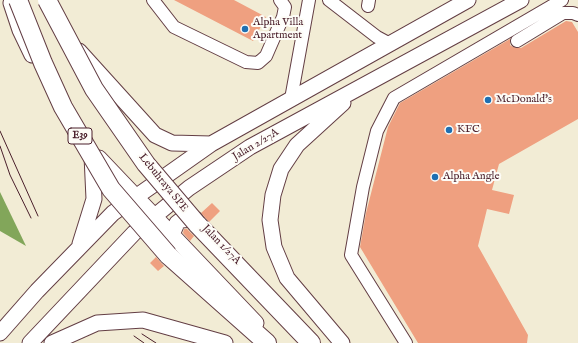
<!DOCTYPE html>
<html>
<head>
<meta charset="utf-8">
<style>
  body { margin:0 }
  canvas { display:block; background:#f2ecd5 }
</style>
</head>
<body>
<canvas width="578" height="343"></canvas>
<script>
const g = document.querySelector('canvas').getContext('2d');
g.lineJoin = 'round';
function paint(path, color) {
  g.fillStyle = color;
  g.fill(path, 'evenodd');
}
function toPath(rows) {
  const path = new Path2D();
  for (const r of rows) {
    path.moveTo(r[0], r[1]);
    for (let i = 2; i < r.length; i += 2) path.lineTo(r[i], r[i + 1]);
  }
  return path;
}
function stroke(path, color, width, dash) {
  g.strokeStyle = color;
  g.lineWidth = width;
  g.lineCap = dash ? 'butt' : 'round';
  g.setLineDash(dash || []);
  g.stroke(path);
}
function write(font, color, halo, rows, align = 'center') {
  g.font = font + ' "IM FELL English",serif';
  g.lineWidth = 4;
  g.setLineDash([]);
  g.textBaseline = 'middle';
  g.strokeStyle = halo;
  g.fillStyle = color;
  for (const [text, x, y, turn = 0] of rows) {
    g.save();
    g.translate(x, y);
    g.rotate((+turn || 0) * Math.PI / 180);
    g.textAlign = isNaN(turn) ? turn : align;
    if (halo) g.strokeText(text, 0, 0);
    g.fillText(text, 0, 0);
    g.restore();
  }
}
const forest = toPath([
  [0,192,26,246,0,231]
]);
const building = toPath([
  [174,0,234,0,266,17,253,41],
  [566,21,572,22,578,32,578,119,499,164,492,190,514,195,509,214,487,209,478,246,528,335,527,343,418,343,360,247,366,213,388,127,400,103,510,39,510,45,513,47,521,48],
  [212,203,220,211,209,222,201,213],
  [184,229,187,229,194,236,190,241,183,233],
  [156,257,164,266,158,271,150,263]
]);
const minor = toPath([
  [153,0,174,27,246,62,258,63,266,56,283,17,285,7,280,0],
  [329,0,377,37,390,44],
  [368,6,369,0],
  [517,41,563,13,573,13,578,15],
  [291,99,309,0],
  [406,343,351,255,363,187,377,131,394,98,562,0]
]);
const major = toPath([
  [11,3,20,30,32,55],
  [79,51,155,135,172,143,211,144],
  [99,158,256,323],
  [171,237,177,223,181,220,195,219],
  [80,244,94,199,92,156],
  [0,333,37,291,113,213,160,180,211,144,468,0],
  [30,343,134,233,189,188,250,147,521,0],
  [52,343,97,323,143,320,225,343],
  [342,343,287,278,274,247,270,220,273,195,281,169,297,145,343,103]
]);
const highway = toPath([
  [197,224,311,343],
  [168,255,267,343]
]);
const tram = toPath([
  [0,131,38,216],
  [0,146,10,175,31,218],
  [142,334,156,343],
  [134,336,144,343]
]);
const highwayBridge = toPath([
  [18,0,43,63,63,107,111,189,168,255],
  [47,0,94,89,146,164,197,224]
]);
const markers = [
  [245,29,4,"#1f6fb2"],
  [488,100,4,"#1f6fb2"],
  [449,130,4,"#1f6fb2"],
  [435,177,4,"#1f6fb2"]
];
const shields = [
  [80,136,24]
];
const shieldNames = [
  ["E39",80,136]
];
const poiNames = [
  ["Alpha Villa",253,23],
  ["Apartment",253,36],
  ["McDonald's",496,100],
  ["KFC",457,130],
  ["Alpha Angle",443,177]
];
const streetNames = [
  ["Jalan 2/27A",256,145,-31],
  ["Lebuhraya SPE",163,183,51],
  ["Jalan 1/27A",221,245,46]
];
paint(forest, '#82a65a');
paint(building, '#efa080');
stroke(minor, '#633e44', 14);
stroke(major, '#633e44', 17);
stroke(highway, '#633e44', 20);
stroke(minor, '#fff', 12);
stroke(major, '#fff', 15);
stroke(highway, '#fff', 18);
stroke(tram, '#4a1f2b', 1);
stroke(highwayBridge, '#633e44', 20, []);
stroke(highwayBridge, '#fff', 18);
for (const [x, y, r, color] of markers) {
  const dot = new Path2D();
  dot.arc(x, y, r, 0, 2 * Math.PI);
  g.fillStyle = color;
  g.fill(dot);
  stroke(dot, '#fdfcf7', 1.5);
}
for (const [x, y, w] of shields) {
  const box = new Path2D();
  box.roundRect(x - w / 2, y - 8, w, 16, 3);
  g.fillStyle = '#fdfcf7';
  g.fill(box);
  stroke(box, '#4a1f2b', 1);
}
write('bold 10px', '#4a1f2b', null, shieldNames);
write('11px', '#4a1f2b', '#fdfcf7', poiNames, 'left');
write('11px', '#4a1f2b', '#fdfcf7', streetNames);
</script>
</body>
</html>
